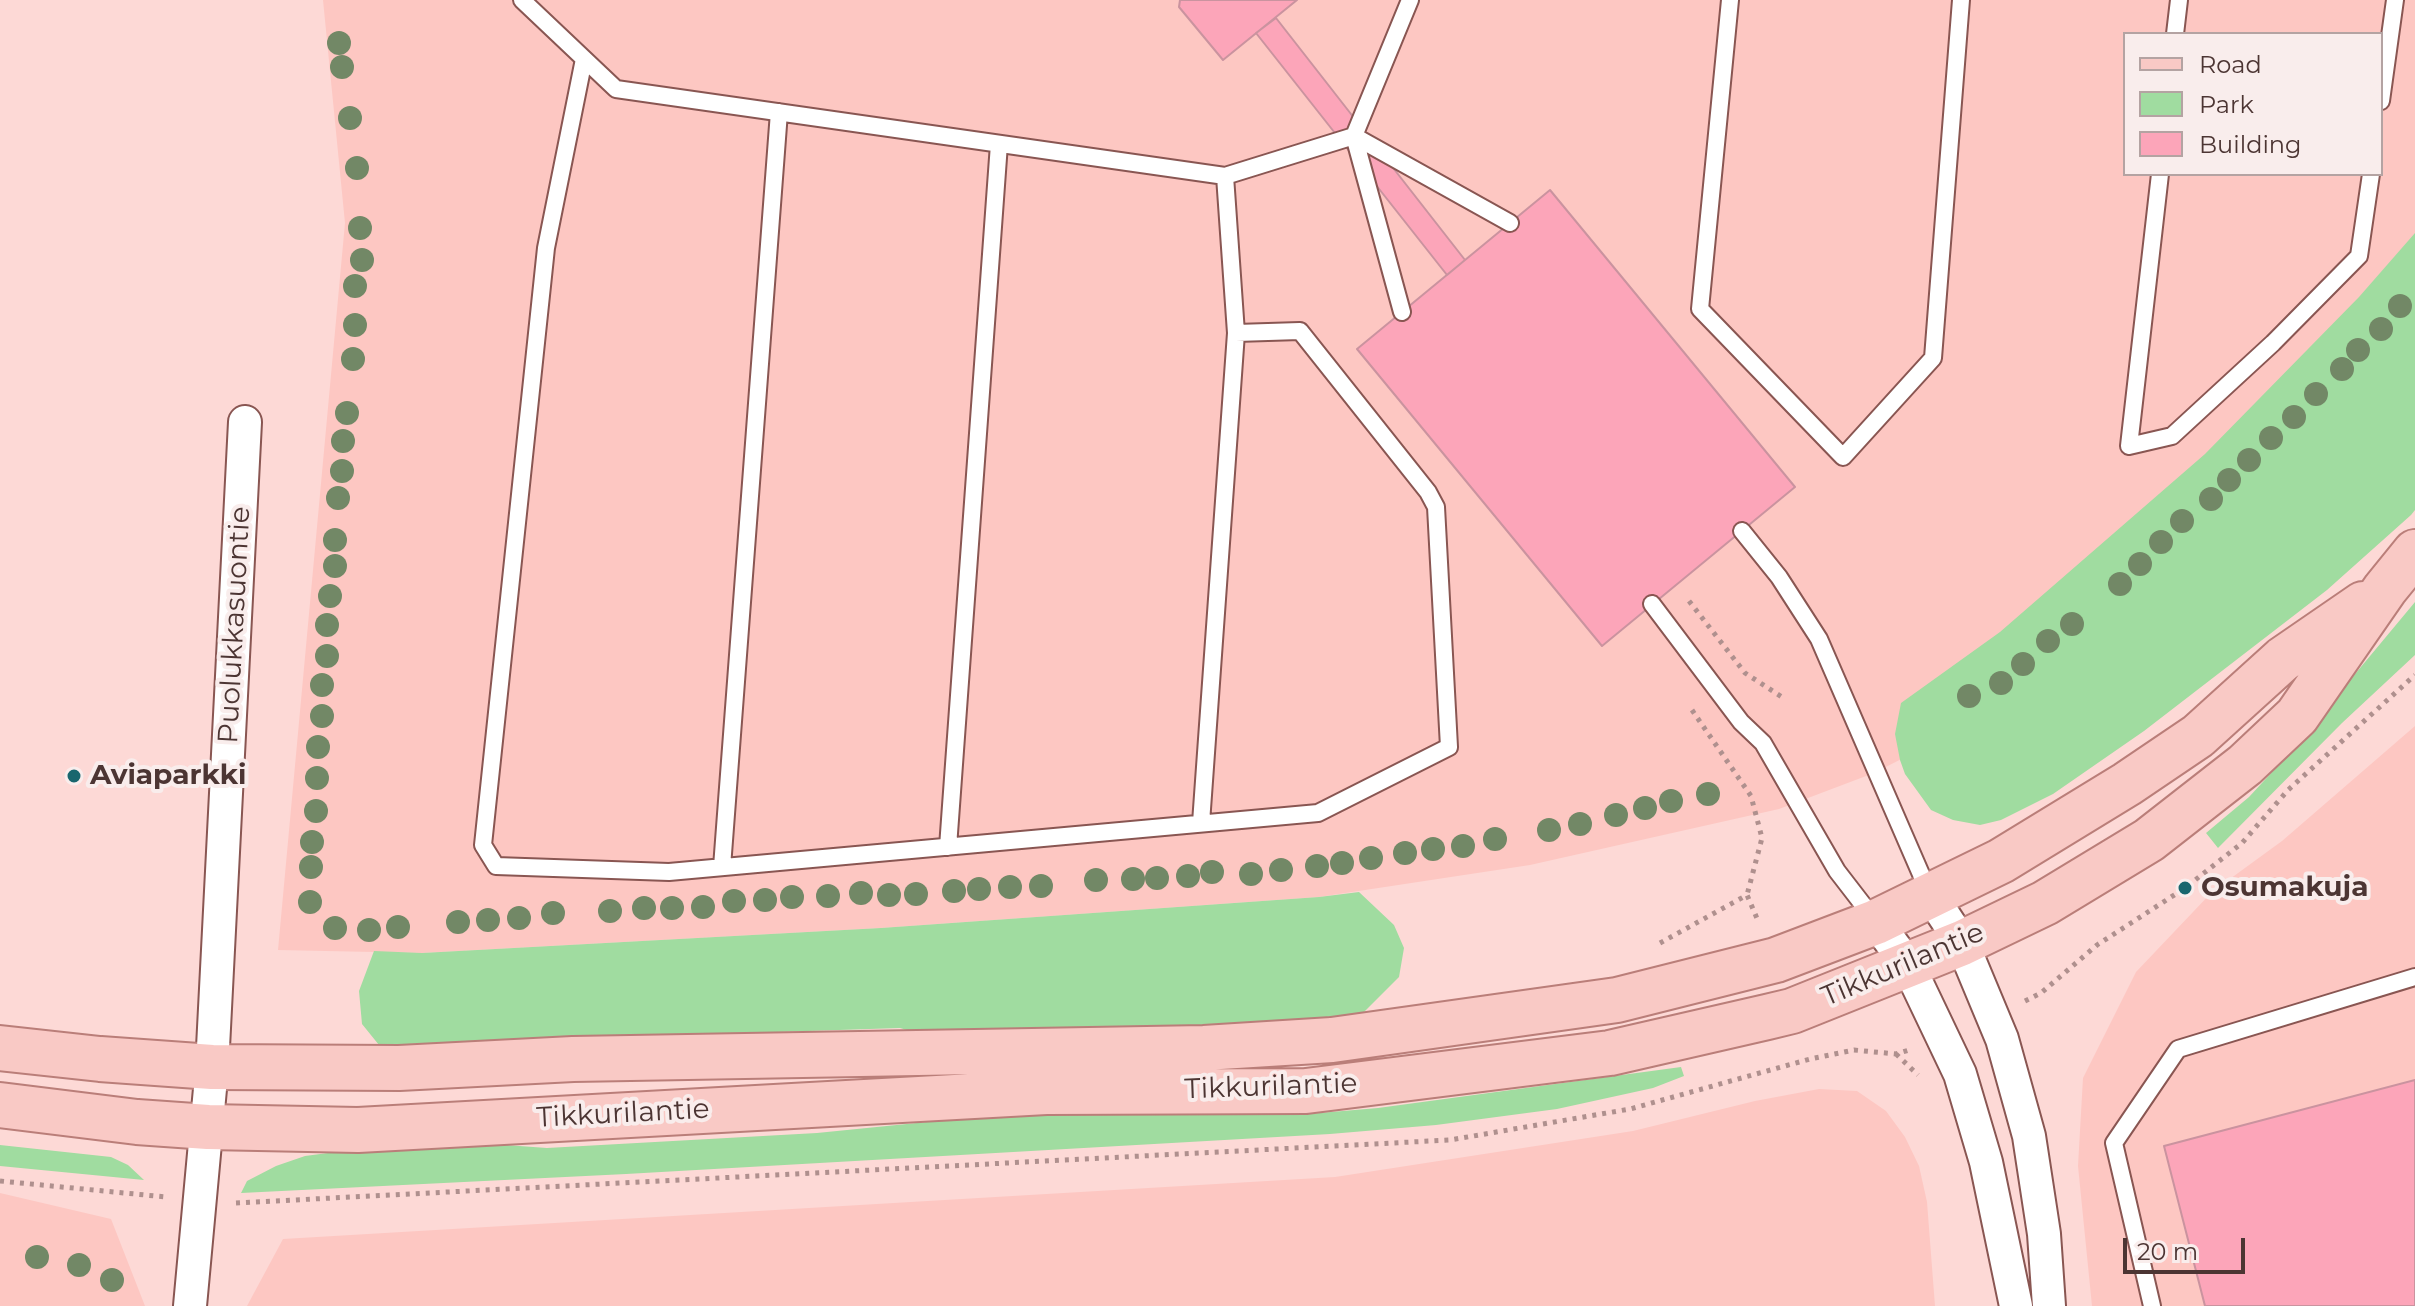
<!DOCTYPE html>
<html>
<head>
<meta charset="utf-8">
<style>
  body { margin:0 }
  #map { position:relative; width:2415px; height:1306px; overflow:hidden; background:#fdd9d6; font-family:Montserrat,sans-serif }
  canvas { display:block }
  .legend { position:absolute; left:2123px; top:32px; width:260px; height:144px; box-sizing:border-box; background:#f9edec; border:2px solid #b4a3a2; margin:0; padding:10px 14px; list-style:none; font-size:24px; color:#4c3533 }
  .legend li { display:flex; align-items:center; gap:16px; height:40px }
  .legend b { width:40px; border:2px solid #b4a3a2 }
  .scale { position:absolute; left:2123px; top:1238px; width:122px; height:36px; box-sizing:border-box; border:4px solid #4c3533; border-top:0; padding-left:10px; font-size:24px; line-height:28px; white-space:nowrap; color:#4c3533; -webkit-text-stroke:6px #f9edec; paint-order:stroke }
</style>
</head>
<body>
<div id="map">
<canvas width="2415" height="1306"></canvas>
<ul class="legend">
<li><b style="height:10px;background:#f9c9c5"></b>Road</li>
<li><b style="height:22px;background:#a0dca0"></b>Park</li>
<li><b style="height:22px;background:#fca5b9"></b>Building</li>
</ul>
<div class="scale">20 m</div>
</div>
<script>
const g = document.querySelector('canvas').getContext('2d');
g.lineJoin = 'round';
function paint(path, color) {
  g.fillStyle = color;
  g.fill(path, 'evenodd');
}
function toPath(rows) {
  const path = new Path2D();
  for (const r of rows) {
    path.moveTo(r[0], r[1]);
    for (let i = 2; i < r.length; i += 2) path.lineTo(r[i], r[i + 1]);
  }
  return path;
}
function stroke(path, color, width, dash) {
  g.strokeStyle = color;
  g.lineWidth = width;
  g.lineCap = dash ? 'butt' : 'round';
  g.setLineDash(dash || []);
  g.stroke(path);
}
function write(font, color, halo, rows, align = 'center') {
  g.font = font + ' Montserrat,sans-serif';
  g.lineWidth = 8;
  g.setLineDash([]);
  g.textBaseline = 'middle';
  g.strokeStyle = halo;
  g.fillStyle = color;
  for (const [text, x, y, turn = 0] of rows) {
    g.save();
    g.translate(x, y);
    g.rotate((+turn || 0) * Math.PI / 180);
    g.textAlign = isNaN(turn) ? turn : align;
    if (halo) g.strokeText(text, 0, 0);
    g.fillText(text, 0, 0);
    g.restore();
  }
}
const built = toPath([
  [323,0,2415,0,2415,326,1966,726,1874,773,1779,809,1530,865,1319,897,881,928,422,953,278,950,345,223],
  [2125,34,2381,34,2381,174,2125,174],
  [2415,726,2415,1306,2092,1306,2078,1166,2083,1078,2136,972,2212,892,2282,841],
  [1819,1089,1857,1091,1886,1111,1905,1137,1919,1166,1927,1202,1935,1306,247,1306,283,1239,1335,1177,1633,1131,1755,1101],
  [0,1193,111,1219,145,1306,0,1306]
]);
const green = toPath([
  [2415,233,2415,510,2411,515,2327,590,2144,731,2053,794,2001,820,1980,825,1953,820,1931,810,1905,774,1900,760,1895,734,1901,703,2000,632,2205,454,2359,297],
  [2415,602,2415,655,2342,723,2218,848,2206,833,2249,797,2286,757],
  [1359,892,1394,925,1404,948,1399,977,1362,1014,1318,1026,934,1038,900,1028,379,1045,362,1024,359,991,374,951,422,953,881,928,1319,897],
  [1681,1067,1684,1076,1653,1088,1557,1109,1436,1125,1330,1134,626,1174,241,1193,247,1181,276,1166,305,1156,351,1150,464,1142,547,1148,817,1133,1086,1106,1296,1115,1378,1108],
  [0,1145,111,1157,128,1165,144,1180,0,1166]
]);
const building = toPath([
  [1180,0,1297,0,1223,60,1179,7,1180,0],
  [1276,18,1465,260,1447,275,1256,33,1276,18],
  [1550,190,1795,487,1602,646,1357,349,1550,190],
  [2415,1080,2415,1306,2205,1306,2164,1146,2415,1080]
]);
const path = toPath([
  [1689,601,1745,673,1785,699],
  [1692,710,1751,796,1762,838,1747,895],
  [1660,943,1747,895,1759,923],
  [2025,1001,2041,993,2097,945,2185,888,2242,843,2288,790,2415,675],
  [1896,1054,1918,1075],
  [0,1181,166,1197],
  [236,1203,1450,1140,1630,1109,1810,1059,1854,1050,1896,1054,1909,1050]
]);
const service = toPath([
  [522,0,616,89,1225,176,1354,136,1510,223],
  [1730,0,1700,309,1843,457,1933,358,1961,0],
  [2175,34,2179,0],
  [584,59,546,248,483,845,496,866,669,872,1318,813,1449,747,1436,507,1428,492,1300,331,1236,333,1225,176],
  [2381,101,2395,0],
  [2160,174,2129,446,2172,436,2273,343,2359,256,2371,174],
  [1402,312,1354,136,1410,0],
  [1742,531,1779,577,1819,639,1930,895],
  [1652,604,1741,722,1763,743,1837,871,1874,919],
  [1201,823,1236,333],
  [948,847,999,144],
  [722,867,779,112],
  [2152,1306,2114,1143,2178,1049,2415,977]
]);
const minor = toPath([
  [1931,896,1962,943,2002,1039,2029,1136,2044,1234,2049,1306],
  [1876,922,1908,965,1960,1074,1986,1162,2016,1306],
  [190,1306,212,1067,245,422]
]);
const primary = toPath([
  [0,1048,100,1059,212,1067,399,1068,573,1059,1204,1048,1332,1040,1617,1000,1776,960,1876,922,2001,861,2127,784,2198,736,2283,659,2363,604],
  [0,1105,137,1122,208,1127,358,1130,1046,1092,1306,1091,1610,1053,1767,1017,1792,1011,1962,943,2045,903,2149,840,2245,765,2297,716,2385,589,2415,552]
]);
const trees = [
  [339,43],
  [342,67],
  [350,118],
  [357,168],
  [360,228],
  [362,260],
  [355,286],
  [2400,306],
  [355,325],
  [2381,329],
  [2358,350],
  [353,359],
  [2342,369],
  [2316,394],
  [347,413],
  [2294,417],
  [2271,438],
  [343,441],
  [2249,460],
  [342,471],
  [2229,480],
  [338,498],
  [2211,499],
  [2182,521],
  [335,540],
  [2161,542],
  [2140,564],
  [335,566],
  [2120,584],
  [330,596],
  [2072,624],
  [327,625],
  [2048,641],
  [327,656],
  [2023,664],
  [2001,683],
  [322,685],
  [1969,696],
  [322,716],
  [318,747],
  [317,778],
  [1708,794],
  [1671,801],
  [1645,808],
  [316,811],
  [1616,815],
  [1580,824],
  [1549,830],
  [1495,839],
  [312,842],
  [1463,846],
  [1433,849],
  [1405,853],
  [1371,858],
  [1342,863],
  [1317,866],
  [311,867],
  [1281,870],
  [1212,872],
  [1251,874],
  [1188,876],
  [1157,878],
  [1133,879],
  [1096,880],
  [1041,886],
  [1010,887],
  [979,889],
  [954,891],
  [861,893],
  [916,894],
  [889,895],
  [828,896],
  [792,897],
  [765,900],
  [734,901],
  [310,902],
  [703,907],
  [644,908],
  [672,908],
  [610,911],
  [553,913],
  [519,918],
  [488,920],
  [458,922],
  [398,927],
  [335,928],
  [369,930],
  [37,1257],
  [79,1265],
  [112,1280]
];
const markers = [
  [74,776,8,"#19666e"],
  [2185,888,8,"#19666e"]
];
const streetNames = [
  ["Puolukkasuontie",235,625,-87],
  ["Tikkurilantie",1903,965,-23],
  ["Tikkurilantie",1271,1087,-2],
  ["Tikkurilantie",623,1114,-3]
];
const poiNames = [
  ["Aviaparkki",90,776],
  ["Osumakuja",2201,888]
];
paint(built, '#fdc7c2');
paint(green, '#a0dca0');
paint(building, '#fca5b9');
stroke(building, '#ca939f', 2);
stroke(service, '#895652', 20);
stroke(minor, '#895652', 36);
stroke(primary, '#ba7e79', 48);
stroke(path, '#af908e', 5, [4, 6]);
stroke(service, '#fff', 16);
stroke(minor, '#fff', 32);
stroke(primary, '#f9c9c5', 44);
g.fillStyle = '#728866';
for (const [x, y] of trees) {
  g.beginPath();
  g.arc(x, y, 12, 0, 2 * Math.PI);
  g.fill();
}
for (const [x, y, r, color] of markers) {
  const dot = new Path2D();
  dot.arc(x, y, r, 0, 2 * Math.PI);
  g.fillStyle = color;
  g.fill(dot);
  stroke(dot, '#f9edec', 3);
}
write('28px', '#4c3533', '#f9edec', streetNames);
write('bold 28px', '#4c3533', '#f9edec', poiNames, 'left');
</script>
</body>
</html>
